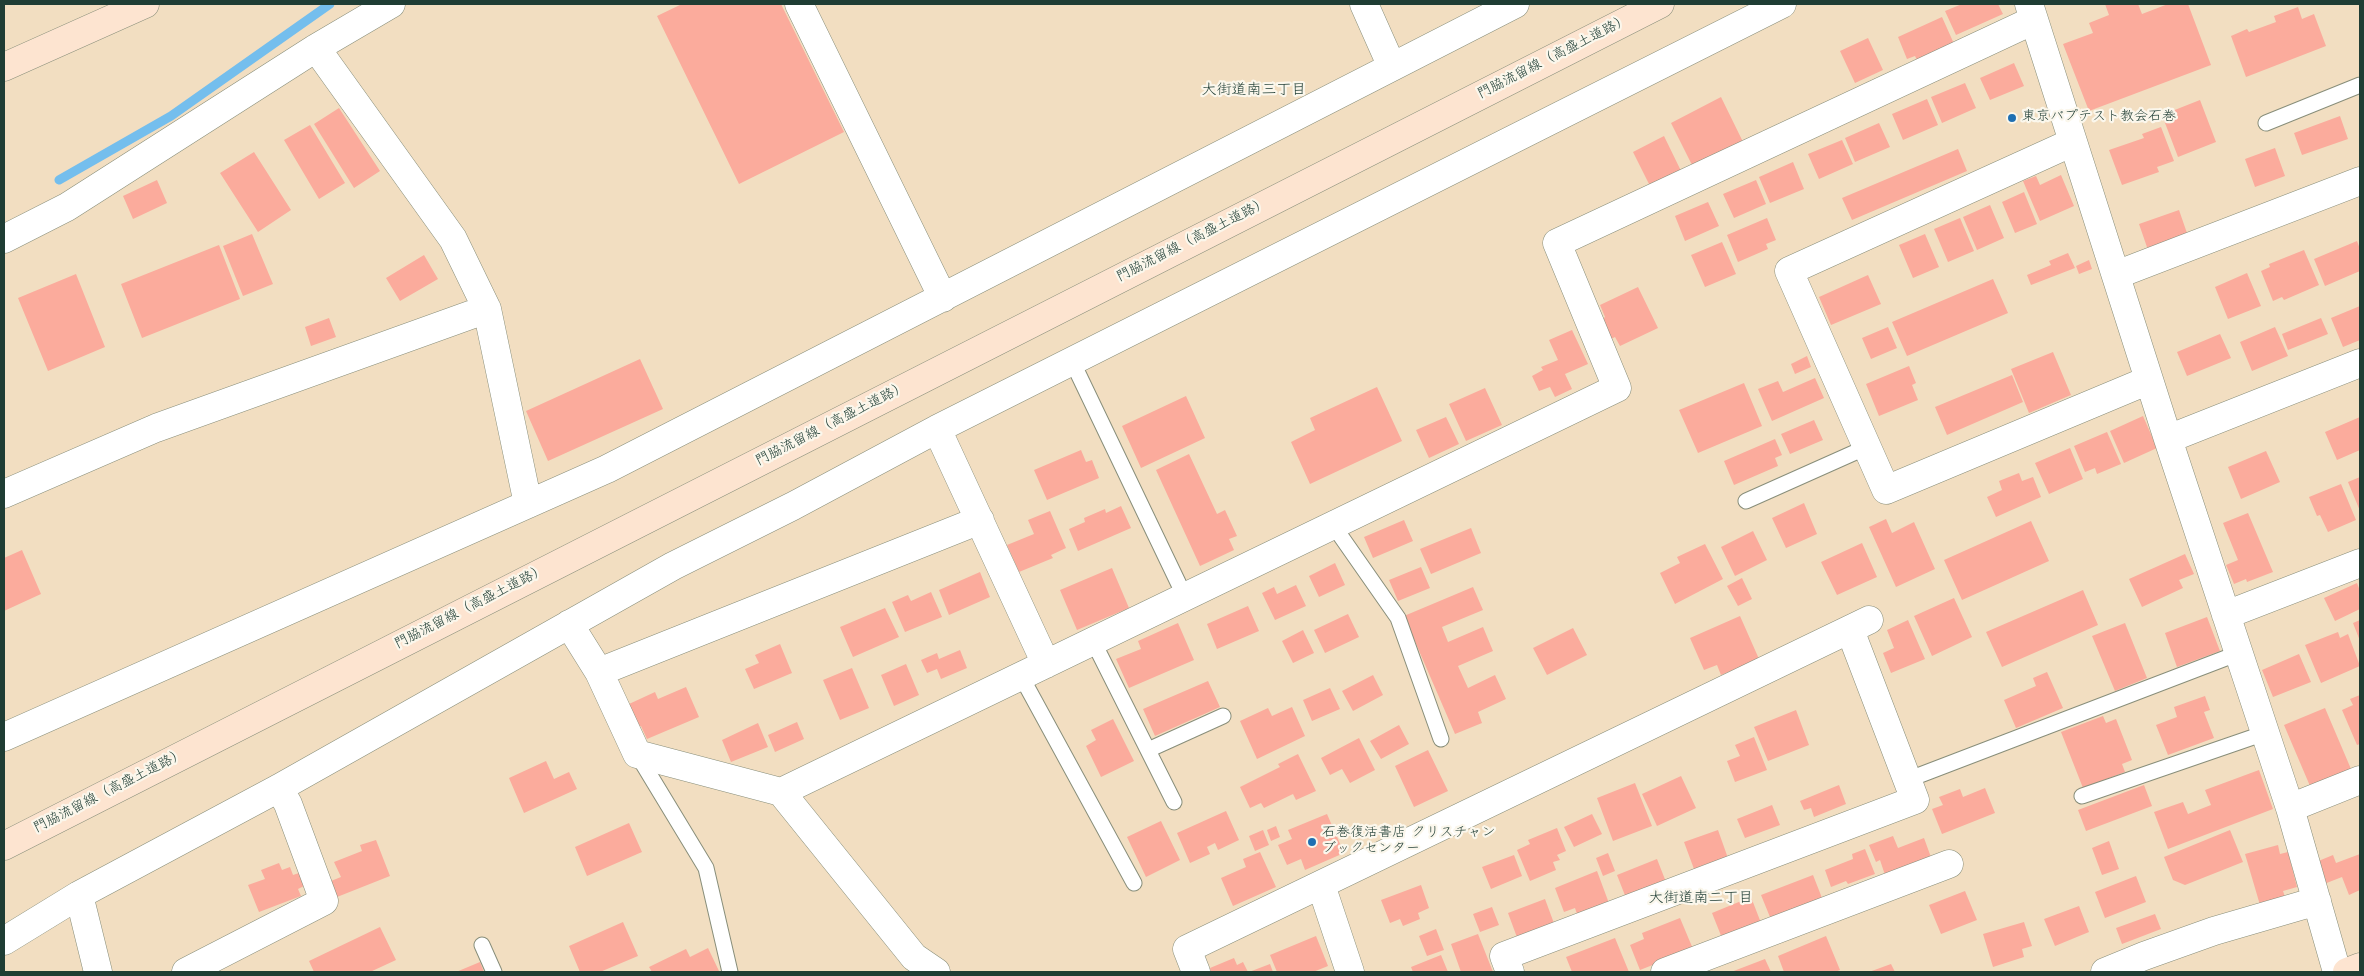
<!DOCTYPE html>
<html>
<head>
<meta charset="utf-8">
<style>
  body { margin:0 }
  #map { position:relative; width:2364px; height:976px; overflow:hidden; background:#f2dec1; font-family:Kalam,sans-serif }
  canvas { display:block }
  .frame { position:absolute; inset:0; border:5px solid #1f3d34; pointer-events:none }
</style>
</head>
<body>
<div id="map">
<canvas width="2364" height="976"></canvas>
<div class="frame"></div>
</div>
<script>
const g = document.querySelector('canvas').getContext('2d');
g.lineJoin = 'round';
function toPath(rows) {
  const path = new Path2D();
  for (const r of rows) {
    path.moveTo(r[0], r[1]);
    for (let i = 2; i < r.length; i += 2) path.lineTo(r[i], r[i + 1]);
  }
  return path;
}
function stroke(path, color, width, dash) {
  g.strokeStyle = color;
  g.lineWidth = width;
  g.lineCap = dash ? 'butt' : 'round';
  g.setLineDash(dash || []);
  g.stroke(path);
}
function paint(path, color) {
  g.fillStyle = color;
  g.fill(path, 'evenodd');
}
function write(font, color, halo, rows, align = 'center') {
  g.font = font + ' Kalam,"Klee One",sans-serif';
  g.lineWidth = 4.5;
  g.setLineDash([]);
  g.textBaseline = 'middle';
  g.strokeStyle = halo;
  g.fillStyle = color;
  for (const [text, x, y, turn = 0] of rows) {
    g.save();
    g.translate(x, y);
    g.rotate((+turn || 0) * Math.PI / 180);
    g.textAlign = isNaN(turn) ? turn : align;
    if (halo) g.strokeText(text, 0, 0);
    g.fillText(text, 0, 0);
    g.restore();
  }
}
const stream = toPath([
  [59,180,171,116,330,4]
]);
const building = toPath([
  [682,4,781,4,844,132,739,184,657,16],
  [1962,4,1998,4,2003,14,1956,35,1945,11],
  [2105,4,2138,4,2142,14,2168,4,2188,4,2211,65,2089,111,2063,44,2093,33,2089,23,2109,15],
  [2298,7,2302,19,2314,14,2326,46,2246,77,2231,36,2247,29,2249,32,2276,22,2274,16],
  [1942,17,1955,46,1918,62,1915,56,1907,59,1898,37],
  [1868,38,1883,70,1855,83,1840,51],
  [2014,63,2024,86,1990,100,1980,78],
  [1965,83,1976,108,1942,123,1931,97],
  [1721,97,1744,144,1694,169,1671,123],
  [1927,99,1938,125,1903,140,1892,114],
  [2200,100,2216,142,2178,157,2162,115],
  [339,108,380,171,354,188,314,124],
  [2340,116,2348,139,2302,155,2294,133],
  [1879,123,1890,147,1855,162,1845,138],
  [310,125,345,183,319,199,284,140],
  [2161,127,2174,161,2157,167,2159,172,2122,185,2109,150,2144,138,2142,134],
  [1664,136,1682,173,1651,188,1633,152],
  [1842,140,1853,164,1819,179,1808,154],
  [2275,148,2285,176,2255,187,2245,159],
  [1958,149,1967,171,1852,220,1842,198],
  [254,152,291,210,258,232,220,173],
  [1793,162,1804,189,1770,203,1759,177],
  [2061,175,2074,206,2040,221,2023,181,2036,176,2040,185],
  [157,180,167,203,133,219,123,196],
  [1756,180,1766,204,1734,218,1723,194],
  [2024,192,2037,224,2015,233,2002,202],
  [1708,202,1719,226,1685,241,1675,216],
  [1990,205,2004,238,1977,250,1963,217],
  [2179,210,2188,236,2148,250,2139,224],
  [1767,218,1776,240,1766,244,1768,249,1738,262,1727,235],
  [1960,218,1974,251,1948,262,1934,229],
  [252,234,273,284,243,296,223,246],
  [1925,234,1939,267,1913,278,1899,245],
  [2357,241,2360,249,2360,271,2325,286,2314,259],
  [1722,242,1736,274,1705,287,1691,255],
  [219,245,240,299,142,338,121,284],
  [2304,250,2319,285,2284,300,2282,297,2273,301,2261,271,2270,267,2269,264],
  [2068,253,2075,268,2031,285,2027,275,2051,265,2049,261],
  [424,255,438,279,400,301,386,278],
  [2089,260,2092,269,2079,274,2076,266],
  [2247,273,2261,306,2228,319,2215,287],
  [76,274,105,347,48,371,18,298],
  [1868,275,1881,304,1831,325,1819,297],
  [1993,279,2008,313,1907,356,1892,322],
  [1638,287,1658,328,1620,346,1615,337,1611,339,1602,320,1605,317,1600,305],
  [2360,306,2360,340,2343,347,2331,318],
  [329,318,336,337,311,346,305,327],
  [2321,318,2328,334,2288,350,2282,334],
  [1888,327,1897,348,1871,359,1862,338],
  [2275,327,2288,356,2252,371,2240,342],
  [1572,330,1588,364,1565,374,1572,389,1555,397,1550,387,1539,391,1532,376,1543,370,1541,367,1558,360,1549,340],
  [2220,334,2231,358,2187,376,2177,352],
  [2053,352,2071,395,2029,413,2011,369],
  [1807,356,1811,367,1795,374,1791,364],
  [640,359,663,409,548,461,526,411],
  [1909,366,1916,383,1912,385,1918,400,1879,416,1866,384],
  [2012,375,2023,402,1947,435,1935,407],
  [1815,378,1824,398,1772,421,1758,389,1778,381,1783,392],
  [1744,383,1762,426,1698,453,1679,410],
  [1377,387,1402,441,1310,484,1291,442,1315,430,1310,418],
  [1485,388,1502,425,1466,441,1449,404],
  [1186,396,1205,438,1141,468,1122,426],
  [2143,416,2157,448,2124,463,2110,431],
  [1446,417,1459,444,1429,458,1416,430],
  [2360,417,2360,450,2337,460,2325,432],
  [1814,420,1823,440,1790,454,1781,434],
  [2107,432,2121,464,2097,474,2095,468,2085,472,2074,446],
  [1775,439,1782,455,1775,458,1778,466,1734,485,1724,461],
  [2070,448,2083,479,2049,494,2035,463],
  [1081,450,1086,462,1092,460,1099,478,1047,500,1034,470],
  [2266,451,2280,482,2241,499,2228,467],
  [1189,454,1217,514,1225,510,1237,536,1229,539,1234,550,1200,566,1156,470],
  [2019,473,2022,481,2033,477,2041,497,1996,517,1987,497,2002,490,1999,481],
  [2360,477,2360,511,2348,482],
  [2341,484,2356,520,2328,532,2320,515,2317,516,2309,497],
  [1804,503,1817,534,1786,548,1772,518],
  [1121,506,1131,528,1078,551,1069,529,1085,522,1084,518,1105,509,1106,513],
  [1050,511,1066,548,1051,555,1053,558,1019,572,1007,545,1034,534,1028,520],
  [2248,513,2273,572,2247,582,2246,579,2234,584,2226,565,2238,560,2223,523],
  [1886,519,1892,533,1914,522,1935,569,1896,587,1869,527],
  [1404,520,1413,541,1373,558,1364,537],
  [2031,521,2049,561,1962,600,1944,560],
  [1471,528,1481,553,1431,574,1420,549],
  [1753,531,1767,560,1735,576,1721,547],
  [1862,543,1877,577,1837,595,1821,562],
  [1705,544,1723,579,1675,604,1660,573,1680,563,1677,557],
  [22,550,41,594,4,611,4,558],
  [2185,554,2194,574,2179,580,2183,588,2142,607,2129,579],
  [1335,563,1345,585,1319,597,1309,576],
  [1421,567,1430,588,1398,601,1389,580],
  [1112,568,1129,608,1077,630,1060,590],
  [980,572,990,597,949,615,939,590],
  [1742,578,1752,599,1738,606,1727,586],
  [2357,583,2360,591,2360,609,2335,621,2324,598],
  [1296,585,1306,606,1275,620,1262,593,1274,587,1277,594],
  [1473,587,1483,610,1442,627,1448,642,1483,627,1493,651,1458,666,1468,688,1495,675,1506,699,1478,712,1482,723,1455,734,1404,616],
  [2083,590,2098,625,2002,667,1986,632],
  [931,592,942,617,905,632,892,602,908,595,911,601],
  [1954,598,1972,637,1932,656,1914,616],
  [1248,606,1259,631,1217,649,1207,624],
  [885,608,899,637,853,657,840,627],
  [1348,614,1359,637,1325,653,1314,630],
  [1740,616,1759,659,1721,675,1717,665,1704,670,1690,638],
  [2207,617,2220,651,2177,667,2165,633],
  [1908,620,1925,659,1891,673,1883,653,1894,648,1887,630],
  [2360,620,2360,641,2353,623],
  [1178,623,1194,660,1129,688,1116,659,1141,649,1138,641],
  [2125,623,2147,678,2115,691,2092,636],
  [1573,628,1587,655,1547,675,1533,648],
  [1303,630,1314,653,1293,663,1282,641],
  [2338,632,2340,638,2348,634,2360,666,2321,683,2305,645],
  [780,644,792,673,754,689,745,669,759,663,755,655],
  [960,650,967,668,941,679,937,669,927,673,921,660,937,653,939,659],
  [2299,654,2311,682,2273,697,2262,670],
  [906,664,919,695,894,706,881,675],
  [852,668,869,708,840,720,823,680],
  [2047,672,2063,708,2016,728,2004,700,2036,686,2033,678],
  [1373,675,1383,695,1353,711,1342,691],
  [1208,681,1220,707,1155,736,1143,709],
  [686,687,699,717,647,739,641,726,638,727,629,704,655,692,658,699],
  [1330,688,1340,709,1312,721,1303,700],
  [2360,695,2360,744,2357,745,2342,710,2353,705,2350,699],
  [2205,696,2210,710,2204,712,2214,738,2168,755,2156,725,2177,717,2174,707],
  [1292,707,1305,736,1257,759,1240,721,1268,708,1272,716],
  [2325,708,2351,769,2310,786,2284,725],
  [1796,710,1809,745,1768,761,1754,727],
  [2103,716,2106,723,2116,719,2132,760,2122,764,2125,772,2083,788,2061,732],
  [1113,719,1134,761,1101,777,1086,746,1096,740,1091,730],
  [797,722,804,739,775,752,768,735],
  [758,723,768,747,731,762,722,740],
  [1399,725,1409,744,1381,759,1370,741],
  [1754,737,1767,770,1735,782,1727,761,1740,756,1735,745],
  [1359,738,1375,770,1350,783,1342,769,1330,775,1321,758],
  [1428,750,1448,791,1414,807,1395,766],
  [1298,754,1316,791,1296,800,1293,794,1264,808,1261,803,1250,808,1240,787,1280,767,1278,764],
  [546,761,554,779,569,772,577,789,524,813,509,778],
  [2259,770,2273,809,2168,849,2154,812,2183,802,2188,814,2211,805,2205,790],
  [1681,776,1696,808,1657,826,1642,794],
  [1635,783,1652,826,1613,841,1597,798],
  [1839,785,1846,804,1814,817,1811,808,1804,810,1800,801],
  [2144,785,2152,806,2086,831,2078,810],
  [1985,788,1995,813,1942,834,1932,809,1943,805,1939,797,1960,789,1963,797],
  [1772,805,1780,825,1745,838,1737,819],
  [1226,811,1239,840,1218,850,1215,843,1207,847,1210,854,1190,863,1177,833],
  [1327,814,1344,853,1305,870,1301,859,1287,865,1278,845,1292,839,1288,830],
  [1592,814,1602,834,1574,847,1564,827],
  [1161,821,1180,860,1146,877,1127,837],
  [629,823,642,852,587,876,575,847],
  [1276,826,1280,837,1271,841,1267,830],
  [1557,828,1566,851,1557,855,1560,860,1553,862,1556,870,1530,881,1517,850,1530,844,1528,840],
  [1263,830,1269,845,1255,851,1249,836],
  [1718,830,1729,861,1712,868,1709,863,1694,869,1684,842],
  [2230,830,2243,862,2185,885,2173,880,2164,857],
  [1893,836,1898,848,1924,838,1932,860,1886,878,1880,860,1876,862,1869,845],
  [376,840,390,876,337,897,331,881,341,877,334,862,362,851,360,845],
  [2109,841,2119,869,2102,875,2092,848],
  [2278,845,2280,854,2288,852,2297,887,2283,891,2285,897,2260,905,2245,854],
  [1865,849,1875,874,1848,884,1846,881,1831,887,1825,870,1853,859,1852,854],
  [1260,852,1276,887,1233,906,1221,878,1246,867,1243,859],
  [1608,853,1615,871,1603,876,1596,858],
  [2360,854,2360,890,2349,895,2342,877,2324,884,2316,862,2333,855,2336,863],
  [1514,855,1522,876,1491,889,1482,867],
  [1657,859,1666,882,1626,898,1617,875],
  [279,863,282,870,290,867,293,875,299,873,304,886,298,889,301,896,259,912,248,885,265,879,261,870],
  [1597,871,1610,906,1578,917,1575,908,1564,912,1555,888],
  [1813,875,1822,898,1772,922,1761,895],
  [2136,876,2146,902,2105,918,2095,892],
  [1421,885,1429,908,1418,913,1420,919,1403,926,1400,919,1390,923,1381,900],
  [1965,891,1977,920,1941,934,1929,905],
  [1751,897,1761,923,1722,938,1712,913],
  [1545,899,1555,926,1518,940,1508,913],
  [2079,906,2089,932,2055,946,2044,919],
  [1492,907,1499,925,1480,932,1473,914],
  [2155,914,2161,929,2122,944,2116,928],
  [1680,918,1693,949,1640,970,1630,945,1644,939,1642,933],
  [623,922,638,956,600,972,580,972,569,946],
  [2024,922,2032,946,2022,949,2024,957,1993,967,1983,934],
  [380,927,396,960,370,972,314,972,309,961],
  [1436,929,1444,950,1427,956,1419,936],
  [1478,934,1493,972,1461,972,1451,944],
  [1316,936,1328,966,1313,972,1277,972,1270,955],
  [1826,936,1840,970,1835,972,1784,972,1778,956],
  [1615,938,1629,972,1572,972,1566,957],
  [708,948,719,971,718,972,652,972,649,967,686,949,690,957],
  [1441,955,1448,972,1413,972,1411,967],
  [1234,958,1237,965,1243,962,1248,972,1211,972,1210,968],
  [1765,959,1771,972,1731,972],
  [480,962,484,972,456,972],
  [1270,964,1273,972,1249,972],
  [1891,964,1895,972,1869,972]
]);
const lane = toPath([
  [2266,123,2360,85],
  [1072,361,1185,597],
  [1746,501,1867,447],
  [1333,525,1398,618,1441,739],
  [1093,641,1174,802],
  [1021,676,1134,883],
  [1148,750,1223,716],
  [637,754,706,868,730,972],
  [1907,780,2239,653],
  [2082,796,2265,733],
  [482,945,494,972]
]);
const street = toPath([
  [799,4,943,298],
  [1364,4,1392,67],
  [2029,4,2168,439,2290,808,2337,972],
  [316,48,453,239,487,309,528,504],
  [2073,142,1789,271,1886,490,2149,380],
  [4,239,67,207,316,48,391,4],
  [2116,275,2360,181],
  [937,429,1046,664],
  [2168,439,2360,363],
  [4,494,156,428,487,309],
  [2226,615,2360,563],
  [569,624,599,672,637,754,781,792,914,957,936,972],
  [599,672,980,520],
  [4,737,607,469,1515,4],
  [781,792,1617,388,1557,243,2034,20],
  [2290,808,2360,780],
  [1321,885,1350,972],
  [79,895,98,972],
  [4,941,79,895,279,788,673,566,793,506,937,429,1782,4],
  [186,972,324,901,288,804,279,788],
  [1196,972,1187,949,1869,620],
  [1510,972,1504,956,1915,800,1850,630],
  [1665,972,1949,864],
  [2105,972,2144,956,2214,931,2317,901]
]);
const secondary = toPath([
  [4,67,145,4],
  [4,846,1660,4],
  [2347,972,2360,967]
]);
const markers = [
  [2012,118,5,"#1f6fb2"],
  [1312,842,5,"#1f6fb2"]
];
const streetNames = [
  ["門脇流留線（高盛土道路）",1554,58,-27],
  ["門脇流留線（高盛土道路）",1193,241,-27],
  ["門脇流留線（高盛土道路）",832,425,-27],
  ["門脇流留線（高盛土道路）",471,608,-27],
  ["門脇流留線（高盛土道路）",110,792,-27]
];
const poiNames = [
  ["東京バプテスト教会石巻",2022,118],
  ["石巻復活書店 クリスチャン",1322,834],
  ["ブックセンター",1322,850]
];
const neighbourhoodNames = [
  ["大街道南三丁目",1254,91],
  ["大街道南二丁目",1701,899]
];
stroke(stream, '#74beed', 9);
paint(building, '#fbab9c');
stroke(lane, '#888e7a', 17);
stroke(street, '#888e7a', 29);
stroke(secondary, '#888e7a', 29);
stroke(lane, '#fff', 15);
stroke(street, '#fff', 28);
stroke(secondary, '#fde4d0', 28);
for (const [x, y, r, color] of markers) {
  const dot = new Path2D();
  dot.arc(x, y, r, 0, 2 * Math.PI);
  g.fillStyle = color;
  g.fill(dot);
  stroke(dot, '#fbf7ec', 2);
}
write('14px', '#1f3d34', '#fbf7ec', streetNames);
write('14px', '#1f3d34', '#fbf7ec', poiNames, 'left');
write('15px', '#1f3d34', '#fbf7ec', neighbourhoodNames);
</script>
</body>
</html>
